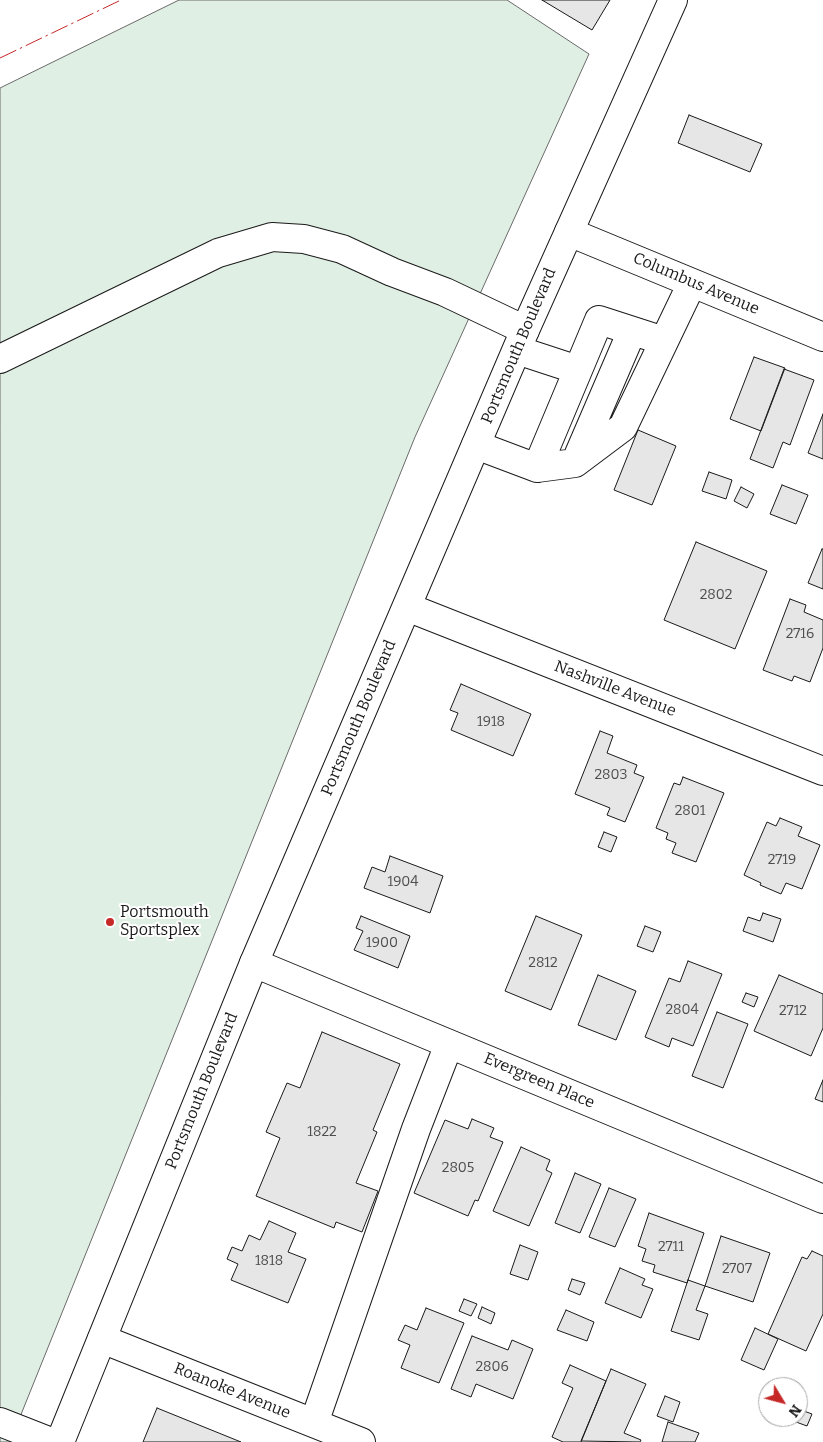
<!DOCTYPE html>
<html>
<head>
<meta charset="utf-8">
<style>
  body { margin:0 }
  #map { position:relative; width:823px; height:1442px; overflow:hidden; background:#fff; font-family:Bitter,serif }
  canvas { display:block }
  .north { position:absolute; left:758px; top:1377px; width:50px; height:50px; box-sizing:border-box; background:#fff; border:1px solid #a3a3a3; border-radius:50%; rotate:127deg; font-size:14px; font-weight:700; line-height:20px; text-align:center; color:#1a1a1a }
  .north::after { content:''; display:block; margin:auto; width:18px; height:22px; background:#c62828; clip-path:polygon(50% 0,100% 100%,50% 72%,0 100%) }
</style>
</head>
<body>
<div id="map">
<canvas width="823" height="1442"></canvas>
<div class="north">N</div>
</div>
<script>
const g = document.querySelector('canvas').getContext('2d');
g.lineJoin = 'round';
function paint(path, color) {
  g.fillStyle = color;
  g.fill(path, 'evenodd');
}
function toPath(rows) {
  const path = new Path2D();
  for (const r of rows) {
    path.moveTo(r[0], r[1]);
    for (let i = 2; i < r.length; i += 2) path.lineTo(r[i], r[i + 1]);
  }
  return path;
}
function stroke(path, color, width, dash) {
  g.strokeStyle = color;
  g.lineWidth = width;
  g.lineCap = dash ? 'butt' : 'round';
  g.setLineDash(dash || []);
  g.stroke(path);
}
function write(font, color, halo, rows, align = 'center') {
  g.font = font + ' Bitter,serif';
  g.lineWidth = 4;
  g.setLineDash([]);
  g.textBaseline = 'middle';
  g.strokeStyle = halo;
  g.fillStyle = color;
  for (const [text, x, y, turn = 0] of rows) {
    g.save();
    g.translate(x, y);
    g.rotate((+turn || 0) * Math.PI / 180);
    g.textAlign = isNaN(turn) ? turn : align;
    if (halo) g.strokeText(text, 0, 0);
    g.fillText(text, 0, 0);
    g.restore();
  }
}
const green = toPath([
  [179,0,507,0,589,54,415,437,24,1407,10,1442,0,1442,0,88,179,0]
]);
const building = toPath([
  [542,0,610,0,592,30,542,0],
  [689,115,762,144,750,172,678,143,689,115],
  [754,357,785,368,761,431,730,419,754,357],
  [784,369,814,380,790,445,783,442,773,468,750,459,784,369],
  [823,414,823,459,808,453,823,414],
  [638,430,676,446,652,505,614,490,638,430],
  [709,472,732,480,726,499,702,491,709,472],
  [782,485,808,495,796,524,770,514,782,485],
  [741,487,754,494,747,508,734,501,741,487],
  [696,542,767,571,735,649,664,620,696,542],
  [822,549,823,549,823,589,808,583,822,549],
  [790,599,806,605,804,612,823,620,823,648,810,682,794,676,792,681,763,670,790,599],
  [461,684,531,714,513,756,451,730,458,713,450,710,461,684],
  [600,731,613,736,607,753,637,765,634,773,644,777,625,822,607,815,610,808,575,794,600,731],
  [683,777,724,793,696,862,672,853,676,843,666,839,668,833,656,828,674,783,680,785,683,777],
  [780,818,802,827,798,836,820,845,802,889,786,883,781,894,760,885,761,883,744,875,767,822,776,826,780,818],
  [604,832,617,837,611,852,598,847,604,832],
  [390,856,443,876,430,913,364,888,372,867,385,872,390,856],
  [763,913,781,919,773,942,743,931,748,917,760,921,763,913],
  [361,916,410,936,398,968,354,950,363,931,356,928,361,916],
  [536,916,582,935,551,1010,505,991,536,916],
  [645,926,661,932,653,952,637,946,645,926],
  [688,961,722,974,693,1046,672,1038,669,1047,645,1037,669,978,680,982,688,961],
  [598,975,636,991,616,1040,578,1025,598,975],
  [779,975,823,994,823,1028,811,1056,754,1031,779,975],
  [746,993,758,997,754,1007,742,1002,746,993],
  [717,1012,748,1024,723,1088,692,1076,717,1012],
  [322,1032,400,1064,373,1130,377,1132,356,1183,378,1191,362,1232,336,1222,334,1228,256,1196,280,1138,266,1132,287,1083,300,1088,322,1032],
  [823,1080,823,1102,815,1099,823,1080],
  [472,1119,494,1128,490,1137,503,1142,478,1201,475,1200,468,1216,414,1193,445,1120,468,1129,472,1119],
  [521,1147,550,1160,546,1170,552,1173,529,1226,493,1211,521,1147],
  [575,1173,601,1184,580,1233,555,1223,575,1173],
  [609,1188,636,1199,615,1247,589,1237,609,1188],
  [649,1213,704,1233,687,1283,653,1272,655,1265,642,1261,646,1249,638,1246,649,1213],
  [269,1221,296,1233,288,1252,306,1259,288,1303,231,1280,238,1264,227,1259,232,1247,242,1251,249,1235,260,1240,269,1221],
  [721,1236,770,1253,753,1302,705,1286,721,1236],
  [520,1245,538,1252,528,1280,510,1274,520,1245],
  [812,1251,823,1256,823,1314,806,1351,768,1334,802,1257,807,1259,812,1251],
  [620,1268,645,1279,642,1285,653,1289,641,1318,605,1303,620,1268],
  [572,1279,585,1283,580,1295,568,1290,572,1279],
  [688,1280,705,1286,696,1310,708,1314,699,1340,671,1331,688,1280],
  [464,1299,477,1304,471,1316,459,1311,464,1299],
  [482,1307,495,1313,491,1324,478,1318,482,1307],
  [426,1308,464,1323,439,1383,401,1368,410,1345,398,1340,405,1325,417,1330,426,1308],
  [566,1310,594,1322,587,1341,557,1330,566,1310],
  [755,1328,778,1339,764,1370,741,1360,755,1328],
  [472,1336,508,1350,512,1340,533,1349,513,1399,476,1384,471,1397,451,1389,472,1336],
  [570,1365,606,1381,581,1442,563,1442,552,1437,573,1388,562,1383,570,1365],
  [611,1369,646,1384,624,1433,641,1440,640,1442,581,1441,611,1369],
  [665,1396,680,1402,673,1422,657,1416,665,1396],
  [157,1408,241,1442,143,1442,157,1408],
  [801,1410,812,1414,807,1426,796,1422,801,1410],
  [668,1422,699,1433,695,1442,662,1442,668,1422]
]);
const minor = toPath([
  [569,232,823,337],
  [517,350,578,370],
  [0,359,218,253,272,237,304,239,342,249,392,272,445,292,525,330],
  [476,445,537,468,575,463,623,427,692,283],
  [576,461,632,331],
  [537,468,599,320,664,341],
  [407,607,823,771],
  [254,963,823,1199],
  [102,1339,361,1442],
  [0,1422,51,1442],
  [314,1423,416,1129,449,1044]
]);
const major = toPath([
  [60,1442,254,963,525,330,673,0]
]);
const power = toPath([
  [0,58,121,0]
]);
const markers = [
  [110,922,5,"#c62828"]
];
const numberNames = [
  ["2802",716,595],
  ["2716",800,634],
  ["1918",491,722],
  ["2803",611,775],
  ["2801",690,811],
  ["2719",782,860],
  ["1904",403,882],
  ["1900",382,943],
  ["2812",543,963],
  ["2804",682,1010],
  ["2712",793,1011],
  ["1822",322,1132],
  ["2805",458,1168],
  ["2711",671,1247],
  ["1818",269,1261],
  ["2707",737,1269],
  ["2806",492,1367]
];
const streetNames = [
  ["Columbus Avenue",696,284,23],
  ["Portsmouth Boulevard",519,346,-67],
  ["Nashville Avenue",615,689,21],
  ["Portsmouth Boulevard",359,718,-67],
  ["Evergreen Place",539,1081,23],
  ["Portsmouth Boulevard",202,1091,-68],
  ["Roanoke Avenue",232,1391,22]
];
const poiNames = [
  ["Portsmouth",120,913],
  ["Sportsplex",120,931]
];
paint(green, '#e0efe3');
stroke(green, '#6a6a6a', 1);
paint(building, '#e6e6e6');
stroke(building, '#1a1a1a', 1);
stroke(minor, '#1a1a1a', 30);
stroke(major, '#1a1a1a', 30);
stroke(minor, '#fff', 28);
stroke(major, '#fff', 28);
stroke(power, '#c62828', 1, [18, 4, 2.5, 4]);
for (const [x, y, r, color] of markers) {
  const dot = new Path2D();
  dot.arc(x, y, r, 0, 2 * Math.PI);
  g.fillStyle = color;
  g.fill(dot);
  stroke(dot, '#fff', 2);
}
write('14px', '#4d4d4d', null, numberNames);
write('16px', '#1a1a1a', '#fff', streetNames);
write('16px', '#1a1a1a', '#fff', poiNames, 'left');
</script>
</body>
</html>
